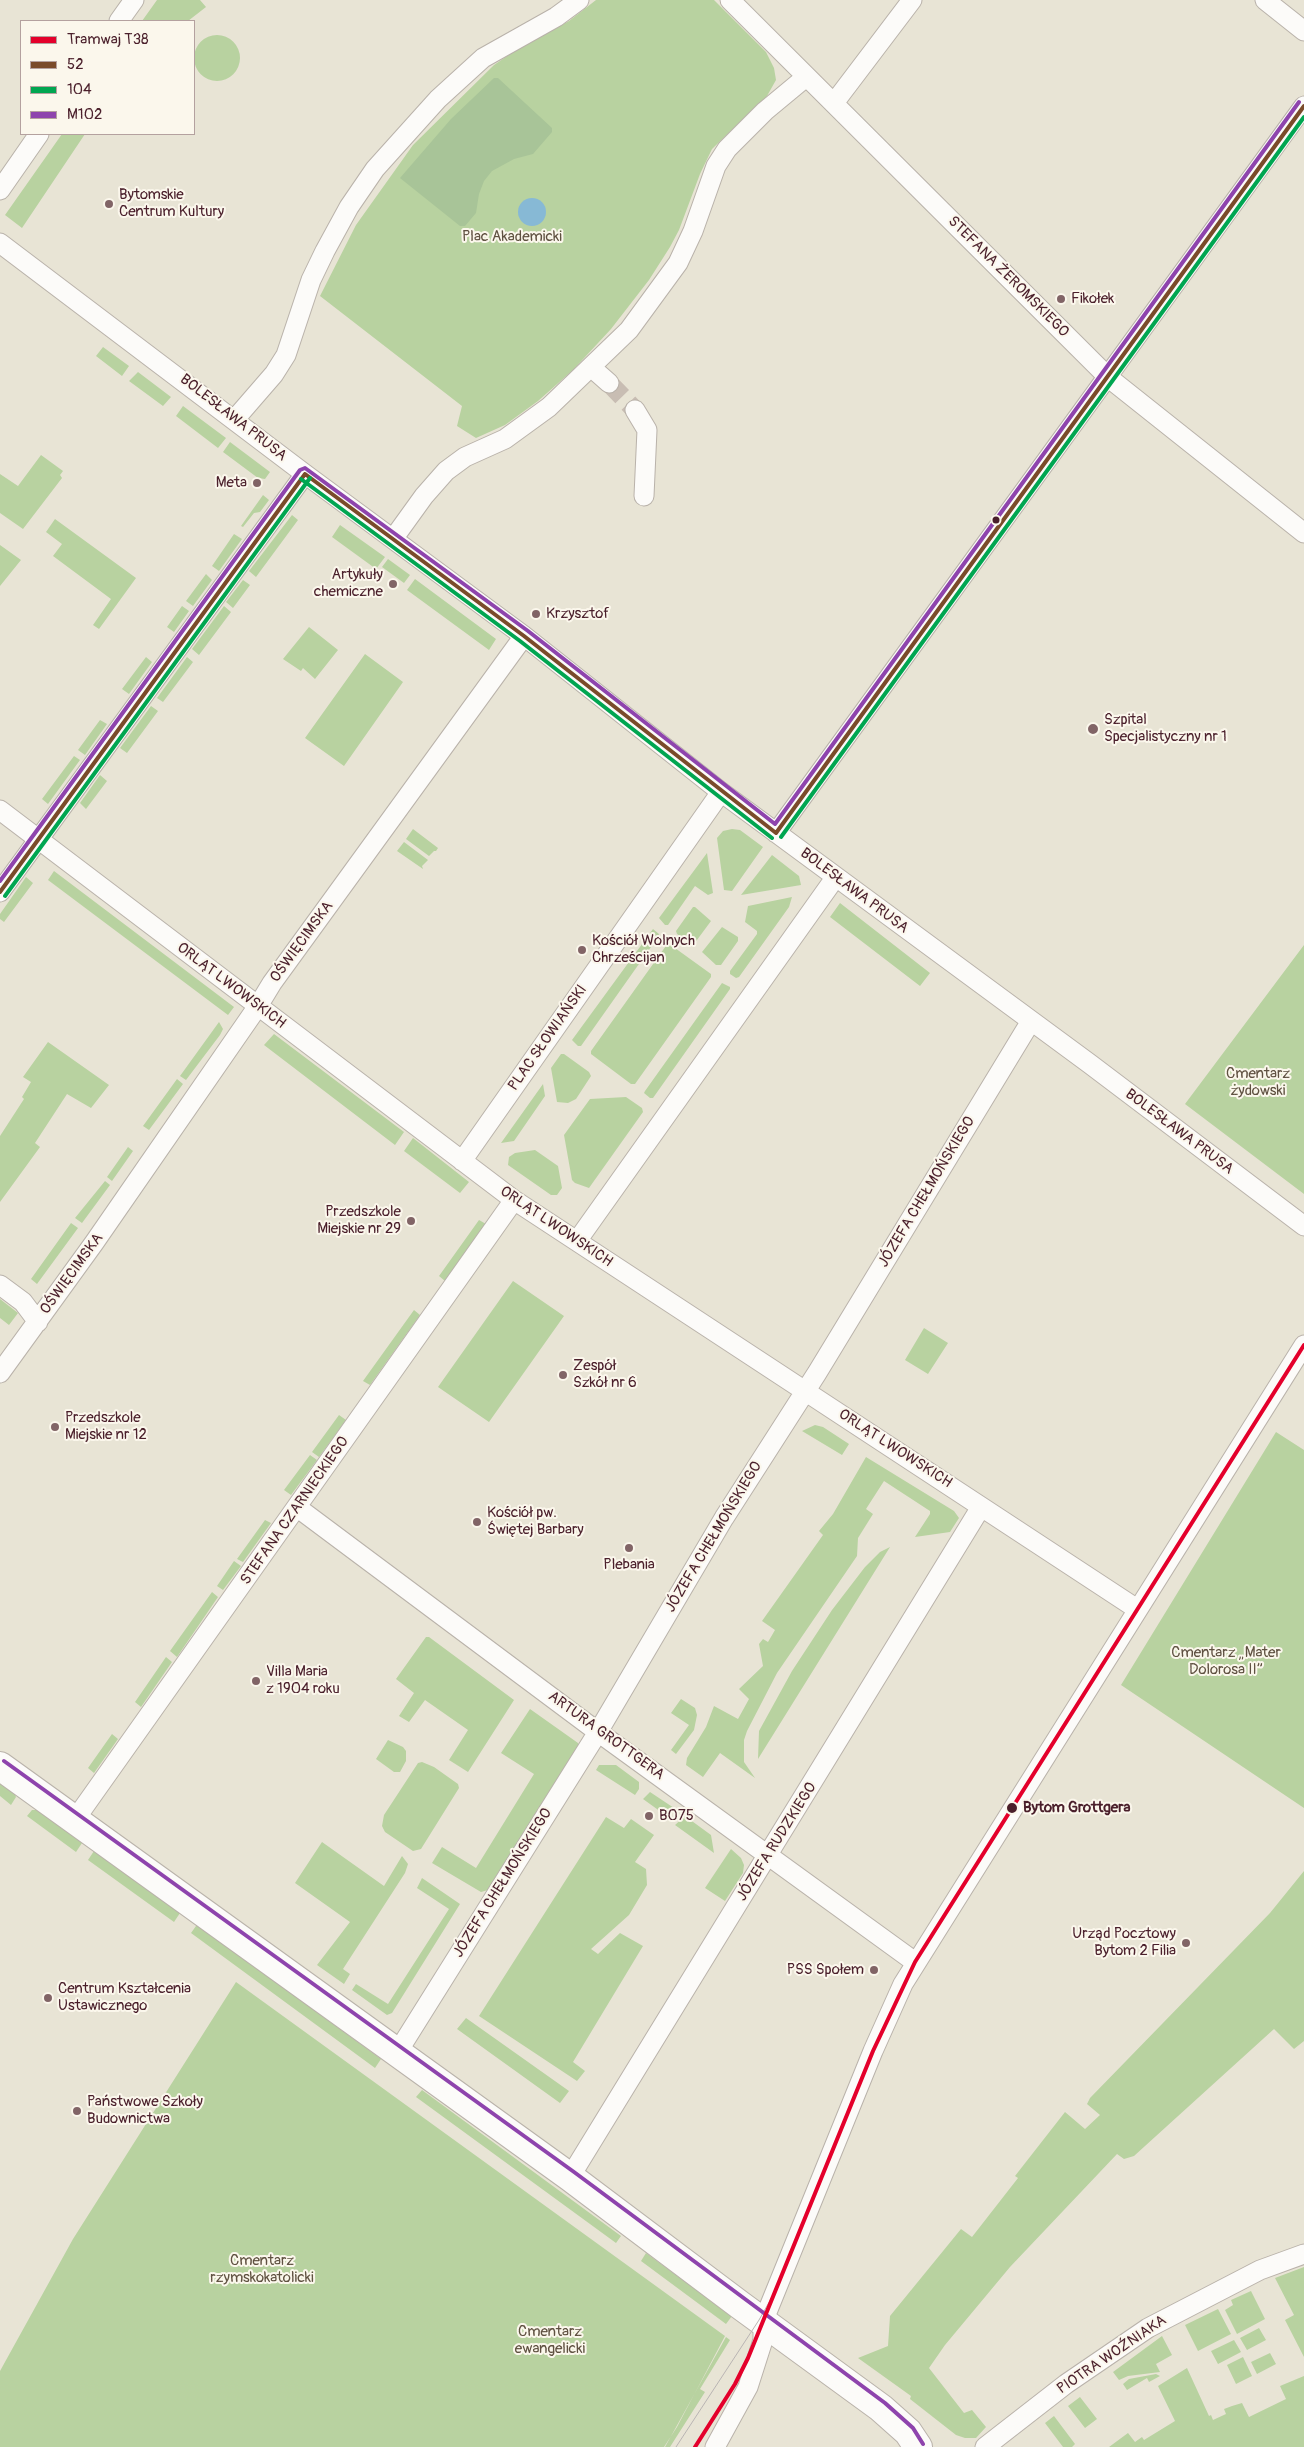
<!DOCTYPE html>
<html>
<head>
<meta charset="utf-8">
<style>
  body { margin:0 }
  #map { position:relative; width:1304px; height:2447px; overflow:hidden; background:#e8e4d5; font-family:Pangolin,sans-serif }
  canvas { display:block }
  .legend { position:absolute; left:20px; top:20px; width:175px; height:115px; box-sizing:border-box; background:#fbf7ec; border:1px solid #b4a19f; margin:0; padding:6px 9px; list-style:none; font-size:15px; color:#4a1f2b }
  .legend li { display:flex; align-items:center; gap:10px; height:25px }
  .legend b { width:25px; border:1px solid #b4a19f }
</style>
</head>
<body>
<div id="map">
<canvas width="1304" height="2447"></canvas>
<ul class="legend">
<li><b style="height:6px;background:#e4002b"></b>Tramwaj T38</li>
<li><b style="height:6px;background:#7a4b2a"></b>52</li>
<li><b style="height:6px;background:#00a651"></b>104</li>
<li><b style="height:6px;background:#8e44ad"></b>M102</li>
</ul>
</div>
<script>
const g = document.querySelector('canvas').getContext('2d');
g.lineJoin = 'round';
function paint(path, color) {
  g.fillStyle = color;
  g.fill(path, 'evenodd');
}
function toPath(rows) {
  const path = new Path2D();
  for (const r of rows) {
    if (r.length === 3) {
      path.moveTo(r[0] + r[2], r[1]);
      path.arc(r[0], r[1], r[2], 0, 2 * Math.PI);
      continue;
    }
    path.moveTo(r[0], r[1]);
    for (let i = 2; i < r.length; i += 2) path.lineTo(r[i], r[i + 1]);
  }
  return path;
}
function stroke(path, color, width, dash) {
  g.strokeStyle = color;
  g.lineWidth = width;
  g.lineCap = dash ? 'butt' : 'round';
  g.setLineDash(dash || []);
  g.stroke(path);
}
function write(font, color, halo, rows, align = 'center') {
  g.font = font + ' Pangolin,sans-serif';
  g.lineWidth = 4;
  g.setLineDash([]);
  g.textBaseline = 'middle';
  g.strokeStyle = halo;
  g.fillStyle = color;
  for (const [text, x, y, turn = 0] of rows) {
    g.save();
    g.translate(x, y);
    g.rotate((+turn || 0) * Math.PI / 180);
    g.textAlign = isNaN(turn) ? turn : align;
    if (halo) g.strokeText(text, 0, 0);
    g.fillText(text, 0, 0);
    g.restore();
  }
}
const green = toPath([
  [157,0,200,0,206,7,188,21,142,21],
  [596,0,714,0,766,52,774,68,776,80,767,96,712,149,700,174,679,230,670,247,649,280,611,329,573,370,538,401,505,425,476,438,457,426,462,406,320,296,356,225,413,145,494,65,513,52,569,21],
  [217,58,23],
  [62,134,85,134,22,228,5,215],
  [103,347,129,366,122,376,96,356],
  [138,372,171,397,163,406,129,381],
  [183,406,226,438,218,448,176,416],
  [230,442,270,472,265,479,258,478,223,452],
  [41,455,63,471,60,475,62,478,23,529,0,513,0,474,18,486],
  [263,495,269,500,260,512,254,513,243,527,241,526],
  [292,515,298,520,256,577,249,571],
  [55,519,136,578,99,629,93,625,111,599,53,556,62,544,46,532],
  [340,525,385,557,376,569,332,537],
  [234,534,242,539,219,571,212,566],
  [0,545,21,560,0,586],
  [388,559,410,575,404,583,382,567],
  [206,574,212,580,193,606,186,601],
  [415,579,496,639,489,650,407,590],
  [243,580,250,585,233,608,226,602],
  [182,606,189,611,174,632,167,627],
  [224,606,231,612,199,655,192,649],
  [309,627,338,650,315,679,303,668,301,671,283,659],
  [365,654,403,682,344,766,305,738],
  [146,657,152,662,129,694,122,689],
  [187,657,193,662,163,702,157,698],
  [151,706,158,711,127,753,120,748],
  [100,720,107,724,85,755,78,750],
  [74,756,80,760,48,804,42,799],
  [100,775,107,781,86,809,80,803],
  [413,829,438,848,436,851,434,851,429,856,406,839],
  [732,829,740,830,763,847,732,891,724,890,717,838,723,831],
  [404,842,428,860,422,866,423,869,397,851],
  [707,853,713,893,708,895,695,886,668,925,665,925,659,918],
  [772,855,799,876,801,885,741,895],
  [54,871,234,1007,228,1015,48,880],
  [26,877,33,883,4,922,0,919,0,914],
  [792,897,789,907,739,977,736,978,730,974,730,971,757,934,757,931,745,922,748,906],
  [840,903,930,973,920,986,830,917],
  [693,907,695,907,711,921,694,944,691,944,677,934,676,931],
  [722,927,738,937,738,941,721,965,716,965,702,952],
  [653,929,659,934,658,937,581,1046,578,1046,572,1040],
  [668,943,711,974,711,977,635,1084,631,1084,591,1054,591,1051],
  [1304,945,1304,1194,1185,1104],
  [722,983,730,987,730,989,653,1098,650,1098,644,1093,645,1091],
  [219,1022,223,1029,220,1035,186,1080,180,1076],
  [274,1034,404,1132,395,1145,264,1045],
  [48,1042,109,1085,91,1108,67,1094,35,1143,40,1147,0,1202,0,1136,24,1099,22,1097,31,1082,23,1077],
  [561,1054,564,1054,589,1072,591,1076,576,1099,568,1103,557,1102,551,1068],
  [177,1079,183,1084,149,1130,143,1126],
  [543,1084,545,1096,514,1141,501,1143],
  [626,1097,642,1108,643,1112,589,1188,575,1183,572,1180,564,1135,590,1099],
  [413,1138,469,1182,460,1193,404,1151],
  [128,1147,133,1151,112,1181,107,1177],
  [535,1150,558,1166,562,1188,557,1195,551,1195,508,1165,509,1157,515,1153],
  [105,1181,110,1185,82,1223,75,1218],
  [479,1220,486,1224,445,1281,439,1276],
  [71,1223,78,1228,37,1284,31,1279],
  [513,1281,564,1316,489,1422,438,1387],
  [0,1299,18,1313,9,1325,0,1318],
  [414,1310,420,1315,370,1385,363,1381],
  [924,1328,948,1343,928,1374,905,1360],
  [339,1415,346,1420,319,1457,312,1452],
  [815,1425,823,1427,849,1444,842,1455,802,1431],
  [1276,1432,1304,1450,1304,1808,1121,1685],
  [310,1455,317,1460,291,1495,284,1490],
  [866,1457,954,1511,959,1518,950,1532,915,1537,930,1514,930,1511,884,1481,866,1509,873,1514,858,1538,857,1556,777,1673,747,1731,744,1740,744,1762,755,1778,720,1753,703,1777,686,1765,687,1758,706,1727,714,1706,738,1719,749,1699,739,1689,763,1666,759,1644,763,1639,768,1642,775,1630,762,1621,823,1535,819,1531,833,1514],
  [265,1520,271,1523,243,1562,237,1559],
  [890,1547,758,1759,759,1731,792,1671,832,1610,865,1567,880,1552],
  [234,1561,241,1566,223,1590,217,1586],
  [212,1592,218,1597,177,1657,170,1651],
  [426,1637,429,1637,514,1700,468,1772,449,1760,468,1730,425,1700,409,1722,399,1716,414,1693,396,1679],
  [166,1657,172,1662,141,1707,135,1702],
  [681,1699,695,1708,697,1715,694,1730,676,1754,671,1750,689,1725,671,1713],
  [530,1709,578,1743,579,1746,488,1890,481,1892,432,1863,442,1847,476,1868,534,1774,501,1753],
  [112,1734,118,1739,94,1773,88,1768],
  [388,1740,403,1747,406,1751,406,1761,400,1772,394,1772,376,1759],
  [422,1762,434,1767,458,1784,459,1788,421,1849,413,1851,385,1832,382,1826,384,1815,418,1763],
  [599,1765,616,1765,639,1782,639,1789,635,1795,596,1770],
  [0,1782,14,1792,16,1797,11,1805,0,1796],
  [650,1792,674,1808,668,1817,643,1799],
  [32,1810,38,1810,82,1843,76,1852,27,1816],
  [685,1816,711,1835,714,1853,675,1825],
  [606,1817,624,1828,631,1819,654,1835,635,1862,646,1869,647,1885,629,1915,591,1949,598,1954,620,1933,643,1946,573,2062,585,2071,577,2081,479,2016],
  [322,1842,384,1886,402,1856,408,1864,405,1873,343,1969,350,1974,344,1984,317,1965,350,1922,295,1883],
  [731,1849,741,1858,744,1865,743,1873,725,1901,705,1888],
  [94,1851,180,1913,174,1922,88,1860],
  [1304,1871,1304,2041,1294,2049,1274,2029,1134,2156,1124,2159,1117,2154,1010,2267,945,2345,929,2368,964,2413,972,2410,986,2427,976,2438,965,2438,956,2435,910,2399,911,2396,858,2358,888,2346,890,2316,961,2229,972,2237,1018,2178,1015,2176,1065,2112,1085,2129,1100,2115,1087,2104,1090,2098,1270,1913],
  [422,1878,460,1904,392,2013,387,2015,352,1990,356,1984,388,2004,449,1909,417,1888],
  [196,1926,199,1926,381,2059,375,2068,191,1933],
  [236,1982,725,2336,677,2427,664,2447,0,2447,0,2371,73,2239],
  [466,2018,569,2091,560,2103,457,2029],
  [422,2090,621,2236,616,2243,416,2097],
  [646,2253,732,2316,726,2324,641,2261],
  [1304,2267,1304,2357,1285,2320,1294,2315,1275,2278],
  [1251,2291,1265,2319,1237,2334,1225,2310,1233,2305,1231,2300],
  [1218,2309,1231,2334,1198,2351,1185,2325],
  [1259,2328,1266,2340,1247,2350,1240,2338],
  [1162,2336,1172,2355,1156,2364,1160,2372,1128,2376,1119,2380,1113,2372],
  [726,2337,730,2340,700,2389,705,2392,670,2447,665,2447],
  [1234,2340,1241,2352,1218,2364,1211,2351],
  [1270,2353,1276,2364,1257,2374,1251,2362],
  [1243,2357,1252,2376,1236,2384,1227,2365],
  [1187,2368,1209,2416,1211,2415,1213,2420,1226,2414,1224,2409,1232,2406,1242,2403,1249,2417,1286,2399,1280,2386,1304,2376,1304,2447,1109,2447,1128,2433,1135,2442,1142,2437,1144,2440,1175,2421,1158,2386],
  [1156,2374,1160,2376,1149,2382,1147,2378,1127,2390,1123,2384,1129,2379],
  [1080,2397,1097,2419,1085,2428,1068,2406],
  [1054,2416,1075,2444,1072,2447,1063,2447,1045,2423]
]);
const forest = toPath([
  [494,78,498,78,552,128,552,132,533,154,514,159,492,171,484,181,479,194,476,213,465,226,460,226,400,178,451,119]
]);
const water = toPath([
  [532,212,14]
]);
const streetTunnel = toPath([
  [609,383,635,410]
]);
const street = toPath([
  [730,0,1109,378,1304,533],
  [1265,0,1304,31],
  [119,21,134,0],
  [834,103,912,0],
  [0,190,39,134],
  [0,243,305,474,524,636,721,792,1090,1064,1304,1226],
  [592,368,609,383],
  [635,410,647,430,644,496],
  [235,419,274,374,286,355,311,280,325,251,349,207,375,169,438,99,483,58,556,17,579,0],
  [393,539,424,496,446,471,465,457,505,439,549,407,629,330,678,263,693,231,716,166,727,149,765,111,806,77],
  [0,810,514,1200,1137,1609],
  [776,833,1304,106],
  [0,892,305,474],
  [462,1161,721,792],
  [577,1241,835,878],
  [0,1285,23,1302,38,1322],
  [0,1373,94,1243,258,1006,272,983,524,636],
  [298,1508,598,1732,915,1962],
  [74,1821,514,1200],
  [397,2053,598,1732,724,1518,817,1373,1031,1021],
  [570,2177,981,1507],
  [715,2447,748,2387,763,2340,763,2322,873,2051,903,1984,1304,1345],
  [985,2447,1066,2384,1148,2328,1260,2270,1304,2254]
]);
const secondary = toPath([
  [0,1766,570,2177,740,2305,881,2408,908,2432,918,2447]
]);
const tram = toPath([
  [676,2447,759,2320,776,2290]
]);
const bus1 = toPath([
  [305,474,524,636,776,833],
  [776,833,1304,106],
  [0,892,305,474]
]);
const bus2 = toPath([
  [301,479,520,641,772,838],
  [781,837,1304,117],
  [5,896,310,478]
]);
const bus3 = toPath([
  [0,881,300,470,305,468,528,631,775,824,1299,102],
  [4,1761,574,2172,885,2403,913,2428,923,2444]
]);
const tram1 = toPath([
  [695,2447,735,2384,748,2358,873,2051,915,1962,1304,1345]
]);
const markers = [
  [109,204,5,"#816466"],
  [1061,299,5,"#816466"],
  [257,483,5,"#816466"],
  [996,520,4.5,"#4a1f2b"],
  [393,584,5,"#816466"],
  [536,614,5,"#816466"],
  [1093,729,6,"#816466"],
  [582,950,5,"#816466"],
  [411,1221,5,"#816466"],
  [563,1375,5,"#816466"],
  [55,1427,5,"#816466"],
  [477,1522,5,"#816466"],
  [629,1548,5,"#816466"],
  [256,1681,5,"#816466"],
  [1012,1808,6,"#4a1f2b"],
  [649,1816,5,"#816466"],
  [1186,1943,5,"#816466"],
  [874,1970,5,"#816466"],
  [48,1998,5,"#816466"],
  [77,2111,5,"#816466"]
];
const poiNames = [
  ["Bytomskie",119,195],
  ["Centrum Kultury",119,212],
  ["Fikołek",1071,299],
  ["Meta",247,483,"right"],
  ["Artykuły",383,575,"right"],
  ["chemiczne",383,592,"right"],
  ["Krzysztof",546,614],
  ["Szpital",1104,720],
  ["Specjalistyczny nr 1",1104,737],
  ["Kościół Wolnych",592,941],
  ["Chrześcijan",592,958],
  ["Przedszkole",401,1212,"right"],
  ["Miejskie nr 29",401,1229,"right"],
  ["Zespół",573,1366],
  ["Szkół nr 6",573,1383],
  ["Przedszkole",65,1418],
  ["Miejskie nr 12",65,1435],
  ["Kościół pw.",487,1513],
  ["Świętej Barbary",487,1530],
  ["Plebania",629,1565,"center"],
  ["Villa Maria",266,1672],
  ["z 1904 roku",266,1689],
  ["B075",659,1816],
  ["Urząd Pocztowy",1176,1934,"right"],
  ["Bytom 2 Filia",1176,1951,"right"],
  ["PSS Społem",864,1970,"right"],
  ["Centrum Kształcenia",58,1989],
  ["Ustawicznego",58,2006],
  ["Państwowe Szkoły",87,2102],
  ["Budownictwa",87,2119]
];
const parkNames = [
  ["Plac Akademicki",512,237],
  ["Cmentarz",1258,1074],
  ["żydowski",1258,1091],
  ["Cmentarz „Mater",1226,1653],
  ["Dolorosa II”",1226,1670],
  ["Cmentarz",262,2261],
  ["rzymskokatolicki",262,2278],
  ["Cmentarz",550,2332],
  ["ewangelicki",550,2349]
];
const streetNames = [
  ["STEFANA ŻEROMSKIEGO",1008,277,45],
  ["BOLESŁAWA PRUSA",233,418,38],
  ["BOLESŁAWA PRUSA",854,891,37],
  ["OŚWIĘCIMSKA",302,942,-54],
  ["ORLĄT LWOWSKICH",231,986,37],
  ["PLAC SŁOWIAŃSKI",548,1038,-55],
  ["BOLESŁAWA PRUSA",1179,1132,37],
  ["JÓZEFA CHEŁMOŃSKIEGO",927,1192,-59],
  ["ORLĄT LWOWSKICH",556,1227,34],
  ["OŚWIĘCIMSKA",72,1274,-54],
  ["ORLĄT LWOWSKICH",895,1449,33],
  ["STEFANA CZARNIECKIEGO",295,1511,-55],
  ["JÓZEFA CHEŁMOŃSKIEGO",714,1537,-59],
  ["ARTURA GROTTGERA",606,1736,36],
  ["JÓZEFA RUDZKIEGO",777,1842,-58],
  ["JÓZEFA CHEŁMOŃSKIEGO",503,1883,-58],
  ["PIOTRA WOŹNIAKA",1112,2355,-34]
];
const stopNames = [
  ["Bytom Grottgera",1023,1808]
];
paint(green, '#b8d2a0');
paint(forest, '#a8c498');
paint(water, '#87b9d5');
stroke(streetTunnel, '#c8bdb3', 19, [19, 9]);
stroke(street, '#b9b2aa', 21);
stroke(secondary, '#b9b2aa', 30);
stroke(street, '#fcfbf9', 19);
stroke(secondary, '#fcfbf9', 28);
stroke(tram, '#b9b4b3', 1);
stroke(bus1, '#7a4b2a', 4);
stroke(bus2, '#00a651', 4);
stroke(bus3, '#8e44ad', 4);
stroke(tram1, '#e4002b', 4);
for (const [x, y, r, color] of markers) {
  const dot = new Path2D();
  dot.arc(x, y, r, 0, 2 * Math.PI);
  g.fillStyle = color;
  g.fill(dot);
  stroke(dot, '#fbf7ec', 2);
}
write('15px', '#4a1f2b', '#fbf7ec', poiNames, 'left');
write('15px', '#5f5141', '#fbf7ec', parkNames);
write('15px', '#4a1f2b', '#fbf7ec', streetNames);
write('bold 15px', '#4a1f2b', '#fbf7ec', stopNames, 'left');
</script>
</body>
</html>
